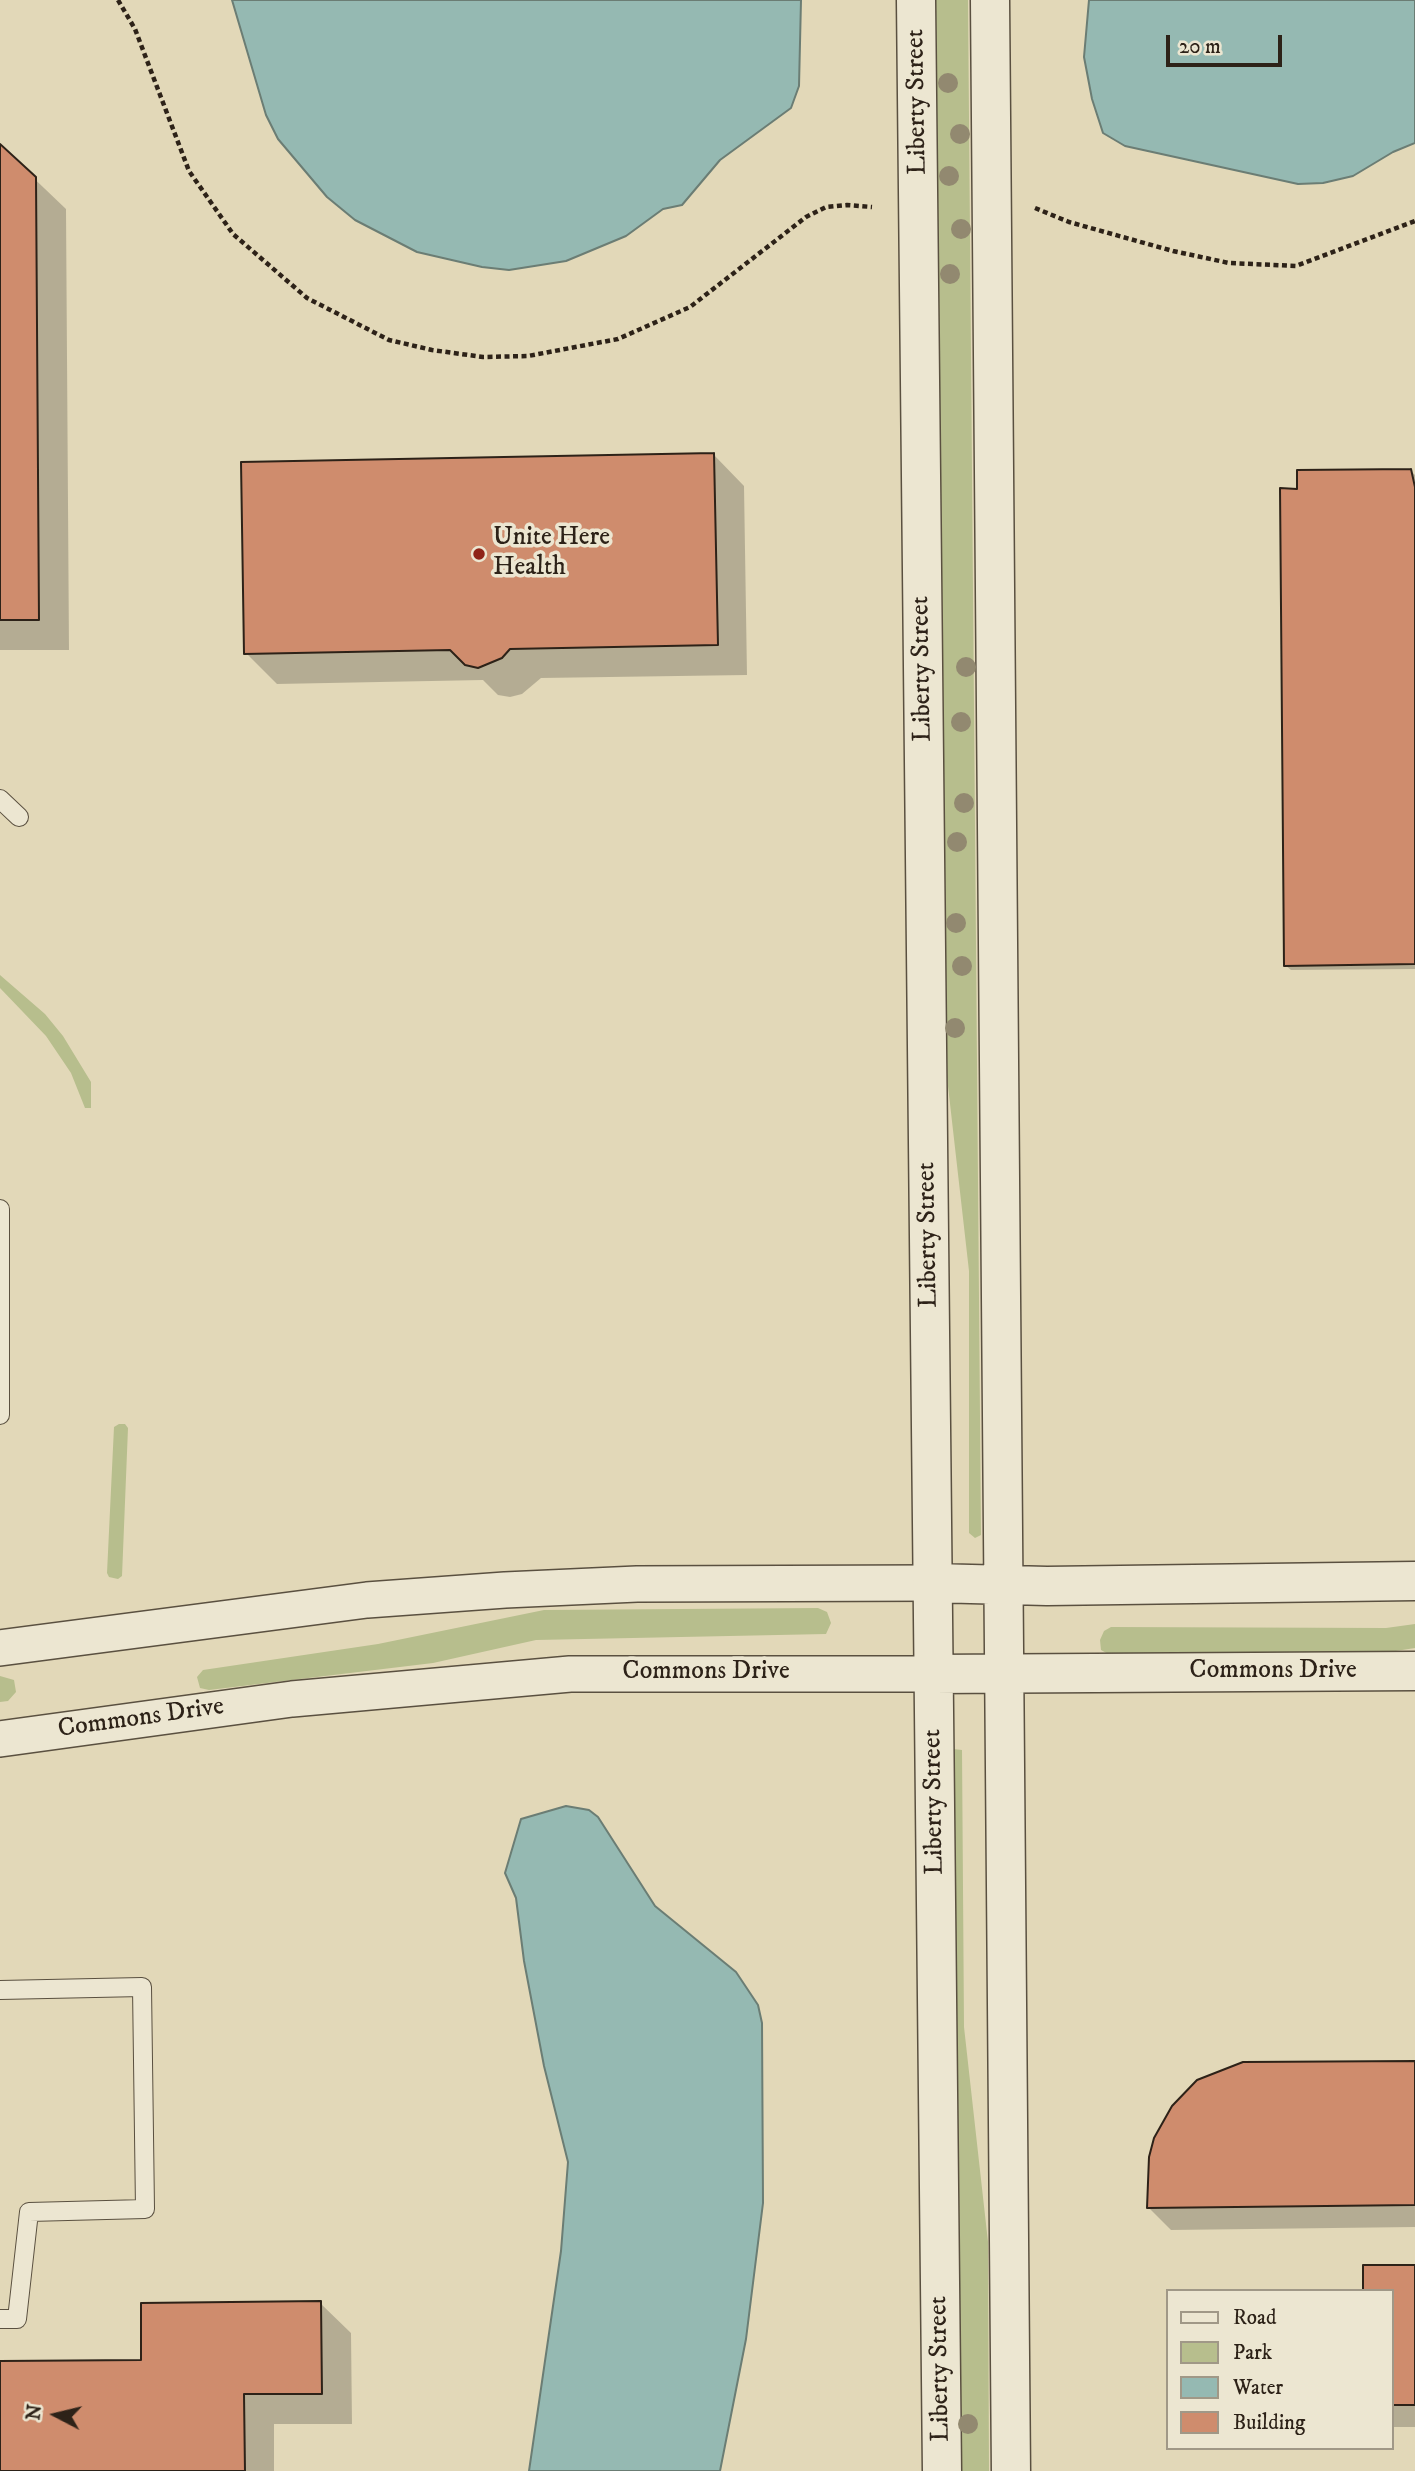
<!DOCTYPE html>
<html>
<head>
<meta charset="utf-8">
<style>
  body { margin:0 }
  #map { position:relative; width:1415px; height:2471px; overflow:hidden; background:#e2d8b8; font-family:"IM FELL DW Pica",serif }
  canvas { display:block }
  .legend { position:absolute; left:1166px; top:2289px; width:228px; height:161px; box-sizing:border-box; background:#ece6d1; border:2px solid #a09887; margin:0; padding:9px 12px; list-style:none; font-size:21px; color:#2d2218 }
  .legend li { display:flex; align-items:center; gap:14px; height:35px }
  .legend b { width:35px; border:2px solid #a09887 }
  .north { position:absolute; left:21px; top:2380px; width:70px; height:70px; -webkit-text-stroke:5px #ece6d1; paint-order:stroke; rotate:277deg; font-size:19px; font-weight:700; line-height:28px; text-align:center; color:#2d2218 }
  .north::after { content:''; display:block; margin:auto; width:24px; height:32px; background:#2d2218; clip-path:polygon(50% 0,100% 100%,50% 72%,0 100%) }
  .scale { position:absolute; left:1166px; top:35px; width:116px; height:32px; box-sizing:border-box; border:4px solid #2d2218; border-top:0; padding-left:9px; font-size:21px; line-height:24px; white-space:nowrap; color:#2d2218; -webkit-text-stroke:5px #ece6d1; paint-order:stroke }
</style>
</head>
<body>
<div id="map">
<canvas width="1415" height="2471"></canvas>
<ul class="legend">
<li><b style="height:9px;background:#ece6d1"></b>Road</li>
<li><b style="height:19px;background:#b7be8d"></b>Park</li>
<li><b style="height:19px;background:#95b9b2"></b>Water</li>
<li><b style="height:19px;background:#cf8c6d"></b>Building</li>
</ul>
<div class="north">N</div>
<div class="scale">20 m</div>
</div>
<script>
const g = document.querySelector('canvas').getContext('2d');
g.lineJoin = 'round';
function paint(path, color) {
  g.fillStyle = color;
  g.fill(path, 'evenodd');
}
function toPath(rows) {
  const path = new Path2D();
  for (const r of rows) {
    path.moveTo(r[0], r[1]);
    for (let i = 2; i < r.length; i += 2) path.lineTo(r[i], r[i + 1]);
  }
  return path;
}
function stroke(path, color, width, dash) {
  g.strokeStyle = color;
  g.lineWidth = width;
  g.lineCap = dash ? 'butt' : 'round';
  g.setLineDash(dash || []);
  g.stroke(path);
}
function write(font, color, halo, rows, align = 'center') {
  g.font = font + ' "IM FELL DW Pica",serif';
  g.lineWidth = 7;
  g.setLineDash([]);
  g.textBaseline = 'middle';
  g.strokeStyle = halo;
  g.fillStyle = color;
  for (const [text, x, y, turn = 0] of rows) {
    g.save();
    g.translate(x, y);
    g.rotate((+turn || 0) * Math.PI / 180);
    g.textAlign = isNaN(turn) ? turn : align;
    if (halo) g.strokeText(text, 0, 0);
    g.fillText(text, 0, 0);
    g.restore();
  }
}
const green = toPath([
  [936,0,968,0,981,1535,975,1538,969,1533,969,1271,943,1042],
  [0,975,45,1014,63,1036,91,1082,91,1108,85,1108,71,1073,46,1036,0,988],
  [119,1424,125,1424,128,1428,122,1576,118,1579,109,1577,107,1573,114,1427],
  [818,1608,827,1612,831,1623,826,1634,536,1640,433,1663,209,1690,200,1688,197,1677,203,1670,378,1644,544,1610],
  [1415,1624,1415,1648,1383,1653,1110,1655,1101,1650,1100,1640,1104,1631,1111,1627,1386,1628],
  [0,1676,14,1680,16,1692,8,1701,0,1702],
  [953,1749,962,1750,964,2027,988,2242,989,2471,958,2471]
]);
const water = toPath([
  [232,0,801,0,799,86,791,108,720,160,682,205,663,209,626,236,566,261,509,270,482,267,417,252,355,220,327,197,278,139,266,115,232,0],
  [1089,0,1415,0,1415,143,1393,152,1353,176,1323,183,1298,184,1125,146,1103,133,1092,99,1084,57,1089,0],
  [566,1806,589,1810,598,1817,655,1906,736,1972,758,2005,762,2023,763,2203,746,2339,720,2471,529,2471,561,2251,568,2162,544,2066,524,1961,516,1898,505,1873,521,1819,566,1806]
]);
const shadow = toPath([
  [0,146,66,209,69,650,0,650],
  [714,455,744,486,747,675,541,678,522,694,510,697,498,695,483,680,277,684,246,653],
  [1410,470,1415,475,1415,969,1291,970,1285,965,1299,490],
  [1415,2062,1415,2227,1171,2230,1149,2208,1186,2092,1213,2074,1243,2064],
  [1415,2267,1415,2427,1392,2427,1392,2291],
  [320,2303,351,2333,352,2424,274,2424,274,2471,0,2471,0,2363,143,2362]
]);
const building = toPath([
  [0,144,36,177,39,620,0,620,0,144],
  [714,453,718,645,510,649,502,658,478,668,465,665,450,650,244,654,241,462,714,453],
  [1411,469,1415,487,1415,964,1284,966,1280,488,1297,489,1297,470,1411,469],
  [1415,2061,1415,2205,1147,2208,1149,2157,1154,2138,1172,2106,1197,2080,1243,2062,1415,2061],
  [1363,2265,1415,2265,1415,2405,1392,2405,1392,2291,1363,2291,1363,2265],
  [321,2301,322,2394,244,2394,245,2471,0,2471,0,2361,141,2360,141,2303,321,2301]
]);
const path = toPath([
  [118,0,135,29,189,171,233,234,307,298,389,340,432,350,483,357,528,356,618,339,690,307,806,217,826,207,847,205,872,207],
  [1035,208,1069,222,1173,251,1229,263,1296,266,1415,221]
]);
const service = toPath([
  [0,799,19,817],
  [0,1209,0,1415],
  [0,1990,142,1987,145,2209,29,2212,17,2319,0,2319]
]);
const minor = toPath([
  [0,1648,367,1600,505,1590,637,1584,933,1583],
  [0,1739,292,1699,570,1674,934,1674]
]);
const tertiary = toPath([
  [916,0,942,2471],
  [990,0,1011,2471],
  [933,1583,1047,1586,1415,1581],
  [934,1674,1415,1671]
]);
const trees = [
  [948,83],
  [960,134],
  [949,176],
  [961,229],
  [950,274],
  [966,667],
  [961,722],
  [964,803],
  [957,842],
  [956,923],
  [962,966],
  [955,1028],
  [968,2424]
];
const markers = [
  [479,554,7,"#8f2418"]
];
const streetNames = [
  ["Liberty Street",918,102,-91],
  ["Liberty Street",923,669,-91],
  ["Liberty Street",929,1235,-91],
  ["Commons Drive",1273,1672],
  ["Commons Drive",706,1673],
  ["Commons Drive",141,1719,-8],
  ["Liberty Street",935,1802,-91],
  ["Liberty Street",941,2369,-91]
];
const poiNames = [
  ["Unite Here",493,539],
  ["Health",493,569]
];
paint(green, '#b7be8d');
paint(water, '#95b9b2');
stroke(water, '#6b7d74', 2);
paint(shadow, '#0003');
paint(building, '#cf8c6d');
stroke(building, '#2d2218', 2);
stroke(service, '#5a5040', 20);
stroke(minor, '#5a5040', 38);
stroke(tertiary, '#5a5040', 41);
stroke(path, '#2d2218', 4.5, [5, 3.5]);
stroke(service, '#ece6d1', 18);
stroke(minor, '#ece6d1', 35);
stroke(tertiary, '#ece6d1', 38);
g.fillStyle = '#928970';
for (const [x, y] of trees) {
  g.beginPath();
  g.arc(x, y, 10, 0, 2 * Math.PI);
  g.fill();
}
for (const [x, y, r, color] of markers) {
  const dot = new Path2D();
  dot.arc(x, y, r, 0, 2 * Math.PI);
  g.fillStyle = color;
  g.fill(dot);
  stroke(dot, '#ece6d1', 2.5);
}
write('26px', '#2d2218', '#ece6d1', streetNames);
write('26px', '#2d2218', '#ece6d1', poiNames, 'left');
</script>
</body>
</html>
